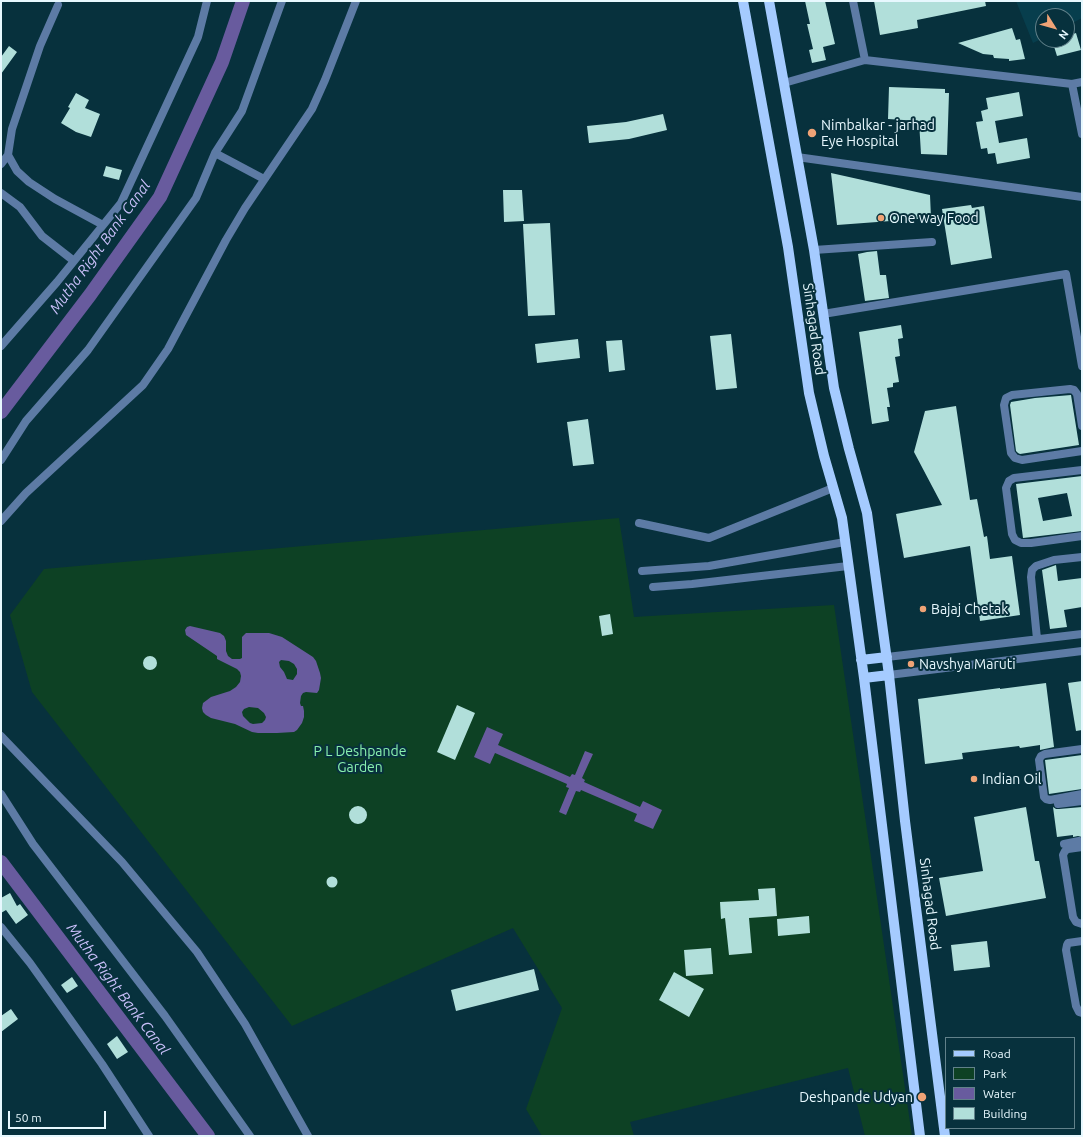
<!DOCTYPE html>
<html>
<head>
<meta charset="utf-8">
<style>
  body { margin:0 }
  #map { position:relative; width:1083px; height:1137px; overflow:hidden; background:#07313d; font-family:Ubuntu,sans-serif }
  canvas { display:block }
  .frame { position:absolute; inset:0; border:2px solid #e7f8fe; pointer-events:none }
  .legend { position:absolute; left:945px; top:1037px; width:130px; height:92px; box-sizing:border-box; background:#07313d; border:1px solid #61818a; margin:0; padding:5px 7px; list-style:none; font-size:12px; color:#e7f8fe }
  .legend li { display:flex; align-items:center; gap:8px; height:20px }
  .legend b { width:20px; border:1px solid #61818a }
  .north { position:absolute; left:1035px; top:8px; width:40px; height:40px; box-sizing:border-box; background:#07313d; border:1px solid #61818a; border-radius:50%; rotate:127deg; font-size:11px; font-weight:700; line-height:16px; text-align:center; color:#e7f8fe }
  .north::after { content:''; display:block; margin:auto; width:14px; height:18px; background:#efa376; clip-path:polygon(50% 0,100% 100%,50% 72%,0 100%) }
  .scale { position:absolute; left:8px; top:1111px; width:98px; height:18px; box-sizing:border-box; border:2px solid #e7f8fe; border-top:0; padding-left:5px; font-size:12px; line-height:14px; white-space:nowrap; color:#e7f8fe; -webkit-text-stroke:3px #07313d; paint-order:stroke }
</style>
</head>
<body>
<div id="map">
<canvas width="1083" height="1137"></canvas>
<div class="frame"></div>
<ul class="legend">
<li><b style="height:5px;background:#a5cbff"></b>Road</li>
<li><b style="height:11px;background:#0d4124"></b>Park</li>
<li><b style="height:11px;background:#685b9e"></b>Water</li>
<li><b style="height:11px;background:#b1dfda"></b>Building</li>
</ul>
<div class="north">N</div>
<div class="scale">50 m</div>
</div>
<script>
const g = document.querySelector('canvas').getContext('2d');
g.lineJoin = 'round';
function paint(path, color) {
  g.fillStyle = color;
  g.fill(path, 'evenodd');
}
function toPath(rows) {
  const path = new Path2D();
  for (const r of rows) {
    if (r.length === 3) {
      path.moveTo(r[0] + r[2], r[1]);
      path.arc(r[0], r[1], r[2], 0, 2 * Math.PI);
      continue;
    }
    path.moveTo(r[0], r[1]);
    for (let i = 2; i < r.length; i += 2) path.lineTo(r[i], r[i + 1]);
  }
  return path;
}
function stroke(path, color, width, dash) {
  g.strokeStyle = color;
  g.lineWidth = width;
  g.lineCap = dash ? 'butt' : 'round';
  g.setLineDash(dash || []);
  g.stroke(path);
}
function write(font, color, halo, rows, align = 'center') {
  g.font = font + ' Ubuntu,sans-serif';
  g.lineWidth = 4;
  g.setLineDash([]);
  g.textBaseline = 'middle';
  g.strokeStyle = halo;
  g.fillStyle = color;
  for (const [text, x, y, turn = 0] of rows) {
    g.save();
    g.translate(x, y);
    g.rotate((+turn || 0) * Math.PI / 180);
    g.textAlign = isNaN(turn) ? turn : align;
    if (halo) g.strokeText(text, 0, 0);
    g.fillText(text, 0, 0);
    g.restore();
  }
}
const built = toPath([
  [1016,1,1082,1,1082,18,1067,26,1067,16,1043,16,1043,38,1033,43]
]);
const green = toPath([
  [619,518,634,617,834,605,912,1136,865,1136,848,1068,630,1122,634,1136,542,1136,526,1109,562,1008,513,928,292,1026,32,692,10,615,44,569]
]);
const water = toPath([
  [190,626,220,633,224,636,226,641,226,651,228,656,232,659,240,659,242,658,242,637,246,633,269,633,282,637,313,657,316,661,320,673,321,678,319,690,317,693,306,692,303,693,301,696,300,703,301,706,303,706,304,711,304,717,302,723,297,730,294,732,277,733,258,733,252,732,235,724,211,718,206,715,203,712,202,708,203,703,211,697,230,691,236,687,240,682,241,676,240,672,237,669,217,659,217,656,186,635,185,630,187,627],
  [281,660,289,661,294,664,297,669,297,674,293,680,287,679,284,672,280,667,279,662],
  [249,707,258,708,264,713,266,717,265,720,262,723,253,724,250,723,243,716,242,712,244,709],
  [487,727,503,734,498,745,570,777,572,774,575,775,585,751,593,754,582,778,585,780,584,782,640,807,643,801,662,810,653,829,634,821,637,814,581,790,580,792,576,791,566,815,559,812,569,788,566,787,567,784,495,753,490,764,474,757]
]);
const canal = toPath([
  [1,412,90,295,160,197,222,62,243,1],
  [1,862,208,1136]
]);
const building = toPath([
  [805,1,825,1,835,44,823,47,826,60,812,63,809,50,813,49,807,24,810,24],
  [874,1,985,1,986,6,917,20,918,28,880,35],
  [1012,28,1016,40,1020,39,1025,59,1009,61,1009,59,994,58,993,55,983,54,958,43],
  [1076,33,1081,50,1057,56,1052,40,1067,40,1067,36],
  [9,46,17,52,1,74,1,57],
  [889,87,945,89,945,93,949,93,947,155,921,154,919,121,888,119],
  [1019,92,1023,116,995,121,999,143,1027,138,1030,158,997,164,995,153,988,154,987,148,981,149,976,122,983,121,981,111,988,109,986,98],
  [76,93,89,100,85,108,100,114,91,137,76,132,61,123,70,108,68,107],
  [663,114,667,130,629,139,589,143,587,126,626,122],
  [106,166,122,170,119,180,103,176],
  [831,173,930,195,931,218,837,225],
  [503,190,522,190,524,221,504,222],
  [971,205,972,208,984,206,992,258,951,265,942,209],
  [550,223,555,315,528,316,523,224],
  [877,251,880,275,886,275,889,298,865,301,858,254,867,252],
  [901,325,903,338,898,339,900,356,895,357,899,382,893,383,893,387,887,388,890,407,887,407,889,421,872,424,859,332],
  [731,334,737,388,716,390,710,336],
  [578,339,580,358,537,363,535,344],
  [622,340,625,370,609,372,606,341],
  [1071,395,1079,445,1020,454,1018,453,1016,451,1010,405,1011,402,1035,398],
  [956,406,970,500,977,499,984,537,987,536,990,559,1012,556,1020,615,980,621,970,546,904,558,896,514,942,505,914,452,925,411],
  [588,419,594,464,573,466,567,422],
  [1082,476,1082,531,1023,538,1016,484],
  [1067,493,1072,516,1043,521,1038,498],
  [1056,565,1058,581,1082,578,1082,607,1064,610,1067,627,1050,629,1042,570],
  [610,614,613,634,602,636,599,616],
  [150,663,7],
  [1082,681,1082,730,1076,731,1068,683],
  [1046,683,1054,747,1040,750,1040,745,1020,748,1019,746,962,753,963,759,925,764,918,699,1000,688,1000,689],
  [457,705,475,713,455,760,437,752],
  [1082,755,1082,789,1049,794,1045,760],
  [358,815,9],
  [1026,807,1035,861,1039,861,1046,898,946,916,939,878,983,871,974,817],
  [1053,807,1056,809,1059,809,1082,807,1082,837,1078,836,1073,837,1073,835,1057,837],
  [332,882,5.5],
  [775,888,777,916,749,918,752,953,729,955,725,918,721,919,720,902,759,900,758,889],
  [10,893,17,906,20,904,28,915,16,924,6,910,1,913,1,898],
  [809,916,810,933,778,936,777,919],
  [987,941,990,967,954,971,951,945],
  [711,948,713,974,686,976,684,950],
  [534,969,539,990,456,1011,451,990],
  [674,972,704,989,689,1017,659,1000],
  [72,977,78,986,67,993,61,985],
  [11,1009,18,1019,1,1032,1,1016],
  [117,1036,128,1052,117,1059,107,1044]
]);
const street = toPath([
  [853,1,865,60],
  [58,5,40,46,12,129,8,155,17,171,29,182,55,199,103,225],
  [784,83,865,60,1072,84,1082,82],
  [1072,84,1082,134],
  [215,153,264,179],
  [797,157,1082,197],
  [1,164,8,155],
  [1,193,20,207,42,236,74,261],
  [814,250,932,242],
  [823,314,1066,274,1082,366],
  [1,346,57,282,121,203,198,37,207,1],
  [1082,426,1077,394,1074,390,1070,389,1012,395,1006,398,1004,405,1011,453,1015,458,1022,460,1082,451],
  [1,460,26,421,88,350,196,198,215,153,242,111,282,1],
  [1082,470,1014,478,1009,481,1006,488,1012,534,1015,540,1021,543,1031,543,1082,536],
  [1,521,26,493,143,385,168,349,226,240,245,208,312,109,325,80,356,1],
  [639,523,709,538,833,488],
  [642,571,709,566,845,542],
  [653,587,692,584,848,566],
  [1037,639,1031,577,1032,570,1036,566,1054,560,1082,557],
  [887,657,1082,634],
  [889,675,1082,651],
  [1,736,122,862,197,952,245,1024,308,1136],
  [1082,749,1045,754,1041,756,1039,760,1044,797,1046,799,1050,800,1082,794],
  [1,794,33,844,165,1016,250,1136],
  [1058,804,1082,801],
  [1064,844,1079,841],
  [1082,847,1068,849,1065,851,1063,855,1073,917,1076,922,1082,924],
  [1,927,30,963,102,1064,149,1136],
  [1082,941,1068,943,1067,945,1066,950,1076,1006,1079,1012,1082,1013]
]);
const primary = toPath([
  [743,1,788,247,809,393,824,456,842,518,864,678,920,1136],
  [769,1,814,250,834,388,849,449,867,513,889,675,905,821,945,1136],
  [861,660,887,657],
  [864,678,889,675]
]);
const markers = [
  [812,133,5,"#efa376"],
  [881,218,4,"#efa376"],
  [923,609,4,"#efa376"],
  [911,664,4,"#efa376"],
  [974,779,4,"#efa376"],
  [922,1097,5,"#efa376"]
];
const poiNames = [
  ["Nimbalkar - jarhad",821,125],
  ["Eye Hospital",821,141],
  ["One way Food",889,218],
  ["Bajaj Chetak",931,609],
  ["Navshya Maruti",919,664],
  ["Indian Oil",982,779],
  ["Deshpande Udyan",913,1097,"right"]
];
const streetNames = [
  ["Sinhagad Road",814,329,82],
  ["Sinhagad Road",930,904,83]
];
const parkNames = [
  ["P L Deshpande",360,751],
  ["Garden",360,767]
];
const waterNames = [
  ["Mutha Right Bank Canal",100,247,-54],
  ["Mutha Right Bank Canal",118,989,53]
];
paint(built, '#073e4d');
paint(green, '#0d4124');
paint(water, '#685b9e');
stroke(canal, '#685b9e', 14);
paint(building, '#b1dfda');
stroke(street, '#5d7ba5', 8);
stroke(primary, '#a5cbff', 10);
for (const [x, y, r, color] of markers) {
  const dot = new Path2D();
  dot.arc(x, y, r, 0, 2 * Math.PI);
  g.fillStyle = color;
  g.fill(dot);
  stroke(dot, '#07313d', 1.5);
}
write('14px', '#e7f8fe', '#07313d', poiNames, 'left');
write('14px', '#e7f8fe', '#07313d', streetNames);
write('14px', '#89efad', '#07313d', parkNames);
write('italic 15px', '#c8bff9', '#07313d', waterNames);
</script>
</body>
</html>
